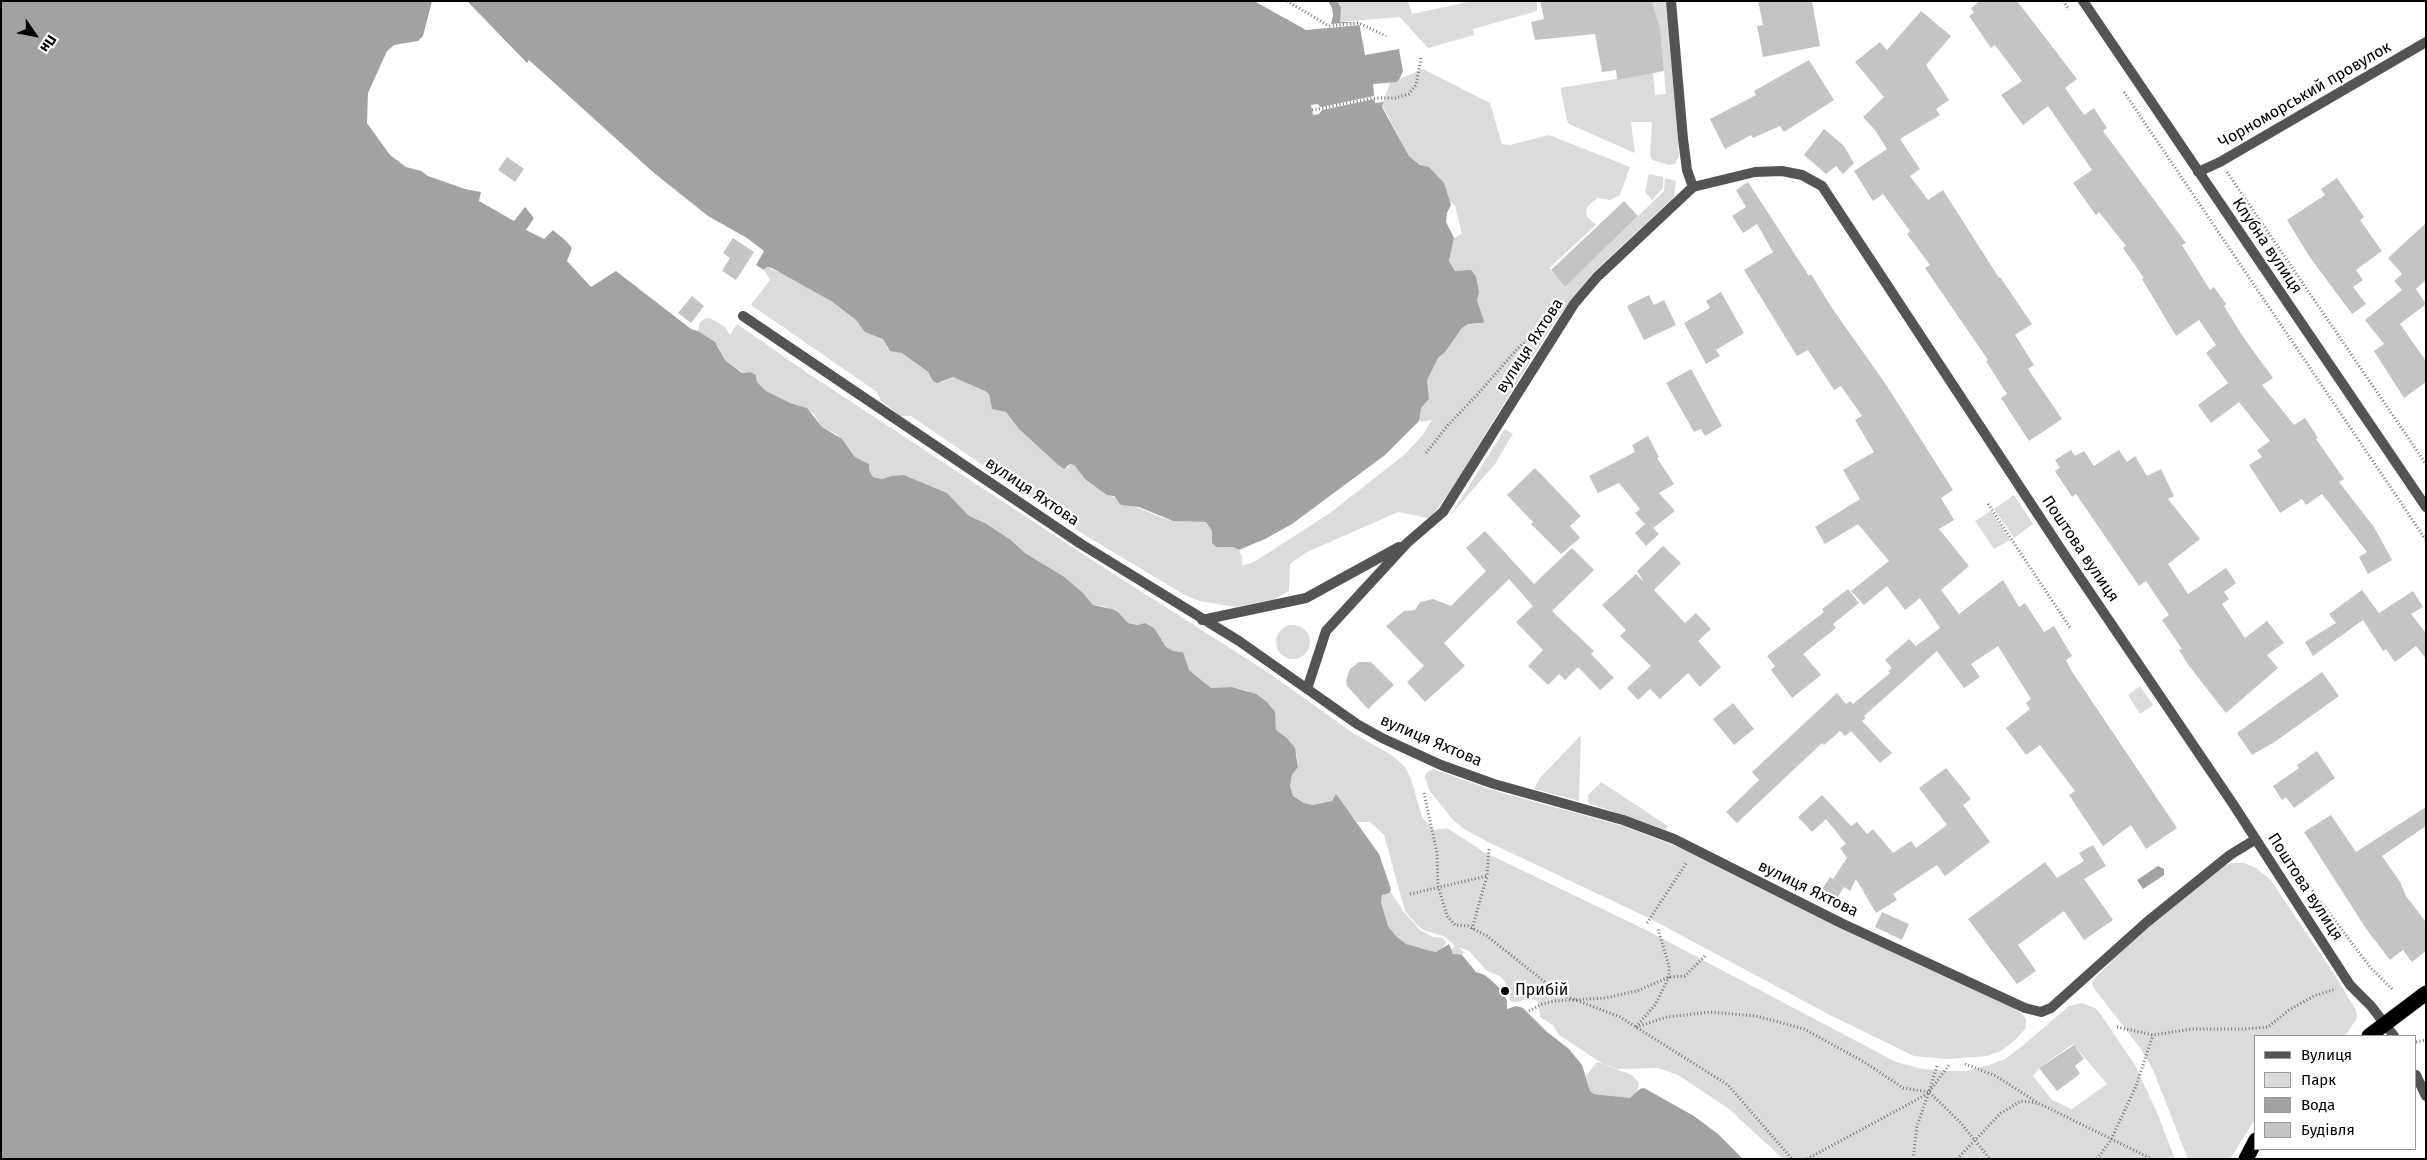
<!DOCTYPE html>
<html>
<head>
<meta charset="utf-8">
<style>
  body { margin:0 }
  #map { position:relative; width:2427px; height:1160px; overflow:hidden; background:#fff; font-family:"Fira Sans",sans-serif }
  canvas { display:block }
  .frame { position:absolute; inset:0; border:2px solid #000; pointer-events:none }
  .legend { position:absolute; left:2254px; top:1035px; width:162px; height:115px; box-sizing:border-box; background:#fff; border:1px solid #999; margin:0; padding:6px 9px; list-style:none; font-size:15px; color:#000 }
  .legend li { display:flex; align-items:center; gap:10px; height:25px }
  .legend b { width:25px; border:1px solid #999 }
  .north { position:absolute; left:10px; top:10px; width:50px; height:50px; -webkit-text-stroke:4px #fff; paint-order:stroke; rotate:123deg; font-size:14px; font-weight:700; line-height:20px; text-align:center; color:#000 }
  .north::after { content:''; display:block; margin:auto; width:18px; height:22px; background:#000; clip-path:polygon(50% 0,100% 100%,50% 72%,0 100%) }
</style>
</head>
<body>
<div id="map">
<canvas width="2427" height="1160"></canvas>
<div class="frame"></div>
<ul class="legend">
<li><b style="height:6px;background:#545454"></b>Вулиця</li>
<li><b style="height:14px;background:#dbdbdb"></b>Парк</li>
<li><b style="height:14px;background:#a2a2a2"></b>Вода</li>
<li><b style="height:14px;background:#c4c4c4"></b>Будівля</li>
</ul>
<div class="north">Пн</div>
</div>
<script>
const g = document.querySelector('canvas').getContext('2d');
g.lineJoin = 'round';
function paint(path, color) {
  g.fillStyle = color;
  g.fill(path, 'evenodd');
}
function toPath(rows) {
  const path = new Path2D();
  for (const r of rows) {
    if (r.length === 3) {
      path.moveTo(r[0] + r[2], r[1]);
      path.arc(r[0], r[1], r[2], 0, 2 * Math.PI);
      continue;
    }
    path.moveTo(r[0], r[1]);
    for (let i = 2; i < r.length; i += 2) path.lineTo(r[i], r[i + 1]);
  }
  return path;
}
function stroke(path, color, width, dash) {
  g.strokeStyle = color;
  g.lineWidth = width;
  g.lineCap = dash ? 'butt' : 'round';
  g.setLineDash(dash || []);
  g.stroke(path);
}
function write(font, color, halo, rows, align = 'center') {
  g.font = font + ' "Fira Sans",sans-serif';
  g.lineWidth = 4.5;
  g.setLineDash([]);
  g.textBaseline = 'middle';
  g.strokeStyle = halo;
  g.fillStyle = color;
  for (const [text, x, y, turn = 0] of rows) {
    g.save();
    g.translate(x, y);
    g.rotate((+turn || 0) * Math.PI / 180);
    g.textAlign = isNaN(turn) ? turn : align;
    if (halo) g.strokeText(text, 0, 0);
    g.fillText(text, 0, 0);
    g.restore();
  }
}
const green = toPath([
  [1337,1,1408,1,1412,14,1472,1,1537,1,1537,11,1473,29,1474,35,1428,48,1400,17,1340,22],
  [1652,1,1667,1,1679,156,1675,164,1669,165,1652,160,1650,155,1652,122,1631,122,1635,153,1569,124,1567,120,1561,92,1561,88,1565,87,1653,73,1655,95,1666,94,1660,28],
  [1423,69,1490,103,1502,144,1510,145,1549,135,1630,167,1620,195,1610,200,1597,198,1589,205,1586,210,1587,217,1596,225,1549,268,1565,287,1664,191,1665,178,1676,181,1674,197,1593,273,1570,301,1552,326,1449,493,1433,514,1428,518,1398,512,1307,552,1290,564,1289,591,1275,599,1236,607,1199,601,1185,595,1086,536,911,416,900,416,881,401,877,392,751,305,770,280,764,270,767,267,793,278,831,301,856,320,862,328,883,339,888,349,902,353,928,372,932,379,941,382,953,377,959,379,985,391,989,394,992,408,1006,412,1019,429,1056,463,1068,468,1070,464,1074,465,1086,480,1096,487,1118,500,1163,518,1173,521,1206,522,1212,531,1213,538,1224,547,1233,547,1239,550,1242,557,1242,566,1254,562,1330,513,1404,455,1422,436,1432,420,1421,422,1418,418,1421,408,1429,399,1427,380,1434,364,1462,328,1468,324,1480,324,1484,321,1477,300,1479,292,1476,276,1474,273,1455,271,1449,261,1454,238,1462,234,1455,206,1448,200,1444,183,1409,156,1382,105,1390,83],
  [1649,174,1663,177,1663,188,1652,200,1645,192],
  [710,318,725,327,730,335,737,324,809,374,1078,551,1269,673,1353,733,1393,756,1405,767,1411,779,1422,817,1434,830,1447,828,1484,852,1644,929,1896,1062,1923,1069,1947,1071,1966,1071,1989,1065,2005,1059,2021,1047,2069,1006,2082,1003,2097,1009,2135,1065,2158,1115,2175,1159,1783,1159,1729,1109,1678,1075,1658,1068,1618,1069,1603,1064,1559,1035,1553,1025,1540,1017,1538,1001,1528,998,1518,1002,1511,1002,1505,982,1500,976,1487,971,1469,951,1458,947,1464,952,1462,955,1455,955,1451,950,1455,946,1451,942,1443,936,1423,930,1416,924,1405,911,1387,846,1384,835,1378,829,1370,822,1357,822,1335,796,1331,802,1313,805,1304,803,1293,796,1290,786,1292,775,1298,767,1297,755,1287,738,1276,730,1276,721,1248,691,1232,687,1211,688,1189,670,1180,651,1173,651,1165,647,1154,628,1145,623,1137,625,1128,623,1118,612,1104,606,1093,605,1082,592,1063,576,1025,553,1011,540,985,523,969,516,940,490,904,475,891,476,882,479,873,477,869,470,869,464,855,457,849,448,836,434,822,427,814,414,801,406,790,403,766,391,757,382,757,377,750,372,742,372,725,360,718,346,698,331,700,322,704,319],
  [2073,1044,2107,1084,2072,1109,2052,1100,2033,1076,2040,1067],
  [1505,429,1513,434,1495,464,1450,516],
  [2014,495,2033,524,2014,538,1994,509],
  [1991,511,2010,540,1994,549,1975,521],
  [1293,642,17],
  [2140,686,2153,705,2140,714,2128,695],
  [1581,735,1579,801,1534,789,1540,778],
  [1433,769,1492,790,1623,826,1683,849,1790,903,2010,1006,2021,1013,2026,1019,2026,1028,2014,1041,2001,1051,1987,1056,1948,1059,1914,1056,1828,1014,1649,918,1488,842,1464,829,1453,820,1429,790,1425,776,1427,772],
  [1601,782,1668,826,1666,830,1588,803,1588,795],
  [2232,863,2244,863,2256,868,2270,879,2334,974,2356,1010,2357,1018,2345,1036,2256,1036,2256,1118,2230,1159,2188,1159,2153,1070,2141,1049,2093,987,2092,983,2094,979,2148,925,2223,866],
  [1390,891,1404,912,1420,930,1433,937,1443,938,1446,942,1443,948,1436,952,1426,950,1406,944,1396,936,1388,926,1381,902,1382,895],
  [1597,1062,1632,1075,1639,1083,1637,1093,1630,1098,1594,1094,1590,1091,1586,1076]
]);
const water = toPath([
  [1,1,432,1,423,36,418,41,394,45,387,51,368,93,367,123,390,155,406,167,421,171,428,176,465,189,481,192,479,201,514,221,525,207,534,218,526,230,544,239,553,230,566,241,572,248,567,261,591,287,616,271,691,329,698,331,715,342,725,360,742,373,750,372,756,375,757,382,766,391,790,403,807,408,822,427,842,439,855,457,869,464,869,470,873,477,882,479,891,476,904,475,947,493,969,516,985,523,1011,540,1025,553,1063,576,1082,592,1093,605,1112,609,1118,612,1128,623,1137,625,1145,623,1154,628,1166,647,1173,651,1183,652,1189,670,1211,688,1232,687,1256,694,1267,702,1275,712,1276,730,1287,738,1295,748,1298,767,1292,775,1290,786,1293,796,1304,803,1313,805,1332,801,1336,794,1379,854,1391,889,1389,893,1382,895,1381,902,1388,926,1396,936,1406,944,1427,950,1436,952,1449,944,1453,954,1462,955,1476,972,1485,975,1503,991,1507,1001,1507,1009,1516,1006,1523,1008,1546,1031,1569,1049,1582,1065,1590,1091,1594,1094,1630,1098,1640,1089,1644,1088,1694,1116,1718,1134,1743,1159,1,1159],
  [467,1,1337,1,1341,8,1340,22,1359,22,1365,55,1399,49,1403,71,1400,78,1397,82,1373,84,1375,103,1384,102,1382,105,1383,109,1409,156,1420,165,1429,167,1444,183,1451,205,1447,213,1446,222,1454,238,1449,261,1455,271,1471,270,1476,276,1479,292,1477,300,1484,321,1483,323,1468,324,1462,328,1445,352,1438,358,1427,380,1429,399,1421,408,1419,421,1385,455,1292,524,1265,539,1239,550,1233,547,1217,547,1212,543,1212,531,1206,522,1173,521,1139,507,1121,505,1114,496,1107,495,1086,480,1074,465,1070,464,1064,469,1056,463,1019,429,1006,412,992,409,989,394,985,391,953,377,937,383,933,381,928,372,902,353,890,351,883,339,865,332,856,320,831,301,772,268,767,267,764,270,756,265,764,251,747,238,708,216,654,173,529,60,527,63],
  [2158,866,2164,869,2164,875,2143,889,2137,880]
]);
const pier = toPath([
  [1254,1,1328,1,1332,8,1333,15,1331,24,1359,22,1360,25,1306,30],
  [1374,96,1375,99,1322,110,1319,114,1313,115,1311,105,1317,104,1321,107]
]);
const building = toPath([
  [1540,1,1652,1,1660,28,1664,71,1617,80,1616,70,1602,72,1595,34,1535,40,1531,22,1544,19],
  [1758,1,1812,1,1820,46,1763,57,1757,26,1763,25],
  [1980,1,2017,1,2077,79,2065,88,2084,115,2094,108,2107,128,2103,131,2186,243,2182,245,2210,290,2214,287,2226,304,2224,306,2244,338,2273,378,2262,385,2294,425,2305,418,2318,438,2316,439,2344,479,2339,482,2374,527,2392,560,2368,574,2359,557,2367,552,2322,494,2306,505,2302,499,2280,513,2249,465,2262,457,2257,450,2270,441,2239,402,2211,423,2198,405,2228,383,2206,353,2216,345,2199,320,2176,336,2142,279,2144,278,2123,248,2126,246,2099,212,2096,215,2073,183,2092,170,2048,106,2023,125,2001,95,2022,81,1995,45,1991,48,1969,16,1974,13,1971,8],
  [1921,11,1951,36,1926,65,1949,100,1936,109,1940,115,1900,139,1920,169,1910,176,1928,200,1943,190,1999,278,2000,277,2032,324,2015,335,2034,365,2028,369,2062,419,2029,441,2001,398,2007,394,1986,361,1988,360,1925,268,1930,265,1907,234,1910,231,1883,194,1873,201,1854,171,1887,149,1875,130,1863,117,1884,97,1855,62,1880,42,1887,50],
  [1809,60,1834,100,1784,132,1780,126,1753,138,1751,135,1725,149,1710,119,1756,95,1754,91],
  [1824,129,1843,145,1854,163,1843,174,1836,166,1826,174,1804,155],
  [507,157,524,169,515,182,498,170],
  [2337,178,2364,217,2360,220,2382,251,2356,270,2363,280,2353,287,2366,304,2352,314,2309,256,2287,220,2325,195,2321,189],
  [1748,182,1809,276,1811,274,1832,308,1887,386,1953,490,1941,498,1954,520,1939,529,1969,566,1941,590,1959,614,2003,580,2019,607,2025,603,2044,632,2054,626,2072,656,2066,660,2071,670,2177,828,2146,849,2131,825,2103,846,2069,795,2075,791,2040,745,2026,755,2006,728,2030,709,2026,703,2031,699,1998,646,1971,664,1980,677,1964,688,1937,651,1864,716,1866,718,1862,721,1892,753,1880,763,1851,731,1845,736,1840,731,1824,745,1822,743,1737,823,1726,812,1759,780,1752,772,1837,693,1846,704,1850,701,1853,704,1890,673,1888,671,1892,668,1885,660,1909,639,1916,646,1940,628,1920,598,1905,610,1887,586,1864,605,1851,591,1889,561,1858,524,1825,544,1815,527,1860,499,1843,470,1874,452,1855,420,1862,416,1841,386,1834,390,1808,350,1797,356,1744,270,1773,252,1757,224,1743,233,1732,216,1746,207,1736,190],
  [1624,201,1638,216,1565,287,1551,270],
  [2426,223,2426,280,2416,289,2426,304,2400,324,2426,361,2426,382,2404,398,2374,351,2384,344,2365,320,2402,290,2394,281,2402,274,2388,258],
  [733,238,754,252,736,280,722,271,730,258,723,253],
  [1721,292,1744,333,1716,350,1720,356,1706,364,1684,323,1710,308,1706,301],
  [1649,295,1654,305,1664,300,1676,325,1644,340,1627,306],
  [692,296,704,306,691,323,678,313],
  [1691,369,1722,426,1705,436,1701,429,1694,432,1666,383],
  [1648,436,1659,457,1657,458,1674,484,1659,493,1675,511,1653,528,1659,534,1646,546,1635,533,1645,524,1635,513,1640,509,1619,483,1598,493,1589,476,1635,452,1632,445],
  [2071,450,2075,456,2084,451,2094,466,2119,450,2127,462,2135,456,2147,476,2161,469,2174,496,2168,499,2200,539,2168,564,2188,594,2226,568,2236,583,2224,592,2229,599,2222,604,2245,638,2267,621,2284,643,2267,655,2278,668,2226,713,2189,666,2179,650,2182,649,2162,620,2169,615,2146,581,2139,586,2076,494,2072,497,2055,471,2060,468,2055,460],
  [1535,468,1581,516,1570,526,1580,538,1561,554,1531,524,1533,522,1507,495],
  [1485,531,1534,584,1572,548,1594,570,1552,611,1594,651,1591,654,1614,678,1600,690,1578,667,1565,680,1559,674,1548,685,1528,666,1543,650,1516,622,1533,606,1509,579,1444,643,1465,666,1425,702,1407,682,1424,666,1386,626,1404,611,1415,610,1420,602,1433,599,1451,606,1486,571,1466,548],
  [1663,546,1681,563,1654,590,1685,623,1696,613,1711,629,1698,641,1721,667,1700,687,1688,673,1660,699,1650,689,1638,700,1627,688,1651,666,1620,636,1626,630,1602,605,1636,574,1644,582,1637,571],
  [1848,589,1859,603,1833,624,1836,628,1803,654,1821,675,1792,698,1771,670,1775,666,1767,656,1824,612,1822,609],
  [2362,590,2379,613,2413,591,2423,607,2411,614,2426,633,2426,659,2416,646,2395,662,2386,649,2383,651,2363,620,2313,656,2305,642,2336,623,2329,614],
  [1359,662,1371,662,1394,685,1368,709,1347,686,1346,680,1350,669],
  [2322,672,2339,696,2276,741,2252,755,2237,733],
  [1733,703,1754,729,1734,745,1713,719],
  [2317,751,2335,778,2294,808,2286,797,2282,800,2273,786,2299,768,2297,765],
  [1946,768,1971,799,1963,805,1990,842,1945,876,1937,865,1893,894,1897,900,1876,913,1856,879,1850,891,1833,879,1847,858,1840,848,1846,844,1826,819,1812,832,1798,817,1822,795,1851,826,1857,822,1867,834,1873,829,1893,853,1911,841,1916,848,1947,825,1919,788],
  [2426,807,2426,826,2382,856,2400,882,2406,896,2426,922,2426,951,2412,962,2403,950,2390,960,2367,930,2304,832,2331,815,2356,852],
  [2093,845,2106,866,2084,879,2113,920,2084,940,2064,911,2018,945,2036,971,2017,984,1968,919,2045,862,2057,878,2084,861,2079,853],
  [1830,877,1844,887,1832,906,1818,896],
  [1882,912,1909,924,1902,940,1875,927],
  [2074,1045,2084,1059,2075,1066,2080,1074,2057,1091,2039,1068]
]);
const path = toPath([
  [1287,1,1329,26,1359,23,1386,36],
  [2063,1,2069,10],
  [2124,92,2426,540],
  [1312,110,1375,98,1395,98,1409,94,1416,85,1421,58],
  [2227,172,2426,464],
  [1426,453,1448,425,1477,395,1518,348,1537,332],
  [1988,504,2071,629],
  [1424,793,1437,853,1438,886,1447,916,1455,925,1468,926,1487,936,1560,994,1620,1017,1728,1085,1792,1159],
  [2298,878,2302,877,2370,967,2393,990],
  [1410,894,1487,876,1489,849],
  [1647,923,1687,862],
  [1472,929,1487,876],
  [1529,1011,1542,1004,1555,1001,1605,998,1637,991,1669,977,1685,976,1706,955],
  [1636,1027,1667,1017,1711,1012,1756,1016,1804,1029,1866,1063,1903,1088,1929,1092],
  [1636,1027,1655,1005,1669,977,1669,966,1658,929],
  [2117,1027,2153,1035,2192,1029,2243,1029,2268,1027,2289,1010,2314,996,2336,989],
  [2416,1042,2426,1040],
  [1965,1064,1996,1076,2038,1103,2152,1159],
  [1937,1066,1929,1092,1960,1122,1990,1159],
  [1807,1159,1929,1093],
  [1913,1159,1917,1126,1929,1092,1949,1065],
  [1957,1159,2001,1113,2021,1101,2037,1103],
  [2097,1159,2111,1140,2136,1086,2153,1035]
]);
const street = toPath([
  [1671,1,1683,139,1687,170,1693,187],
  [2083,1,2426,507],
  [2198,172,2220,162,2426,42],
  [1693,187,1755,172,1782,171,1802,175,1822,186,2064,554,2233,804,2350,985,2371,1006,2394,1036],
  [743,316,1081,544,1239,641,1357,724,1382,738,1441,765,1494,784,1623,820,1674,839,1841,923,2025,1008,2041,1012,2051,1008,2147,922,2230,855,2256,839],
  [1202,620,1306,598,1399,547],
  [1307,689,1326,631,1407,543,1443,512,1574,304,1597,277,1693,187],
  [2416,1075,2426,1096]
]);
const highway = toPath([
  [2369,1036,2426,993],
  [2246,1159,2256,1140]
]);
const markers = [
  [1505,991,5,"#000"]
];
const streetNames = [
  ["Чорноморський провулок",2305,95,-30],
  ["Клубна вулиця",2267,246,56],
  ["вулиця Яхтова",1530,346,-57],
  ["вулиця Яхтова",1032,492,34],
  ["Поштова вулиця",2080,549,56],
  ["вулиця Яхтова",1431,741,23],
  ["Поштова вулиця",2305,887,57],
  ["вулиця Яхтова",1808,889,26]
];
const poiNames = [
  ["Прибій",1515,991]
];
paint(green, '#dbdbdb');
paint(water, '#a2a2a2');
paint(pier, '#fff');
paint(building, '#c4c4c4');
stroke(highway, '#dbdbdb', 16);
stroke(path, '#767676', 3, [1, 2.5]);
stroke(street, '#545454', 10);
stroke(highway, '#000', 15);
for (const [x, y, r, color] of markers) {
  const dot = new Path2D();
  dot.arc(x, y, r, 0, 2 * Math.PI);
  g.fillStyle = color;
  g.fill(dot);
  stroke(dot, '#fff', 2);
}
write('16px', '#000', '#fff', streetNames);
write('16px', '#000', '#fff', poiNames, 'left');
</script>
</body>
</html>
